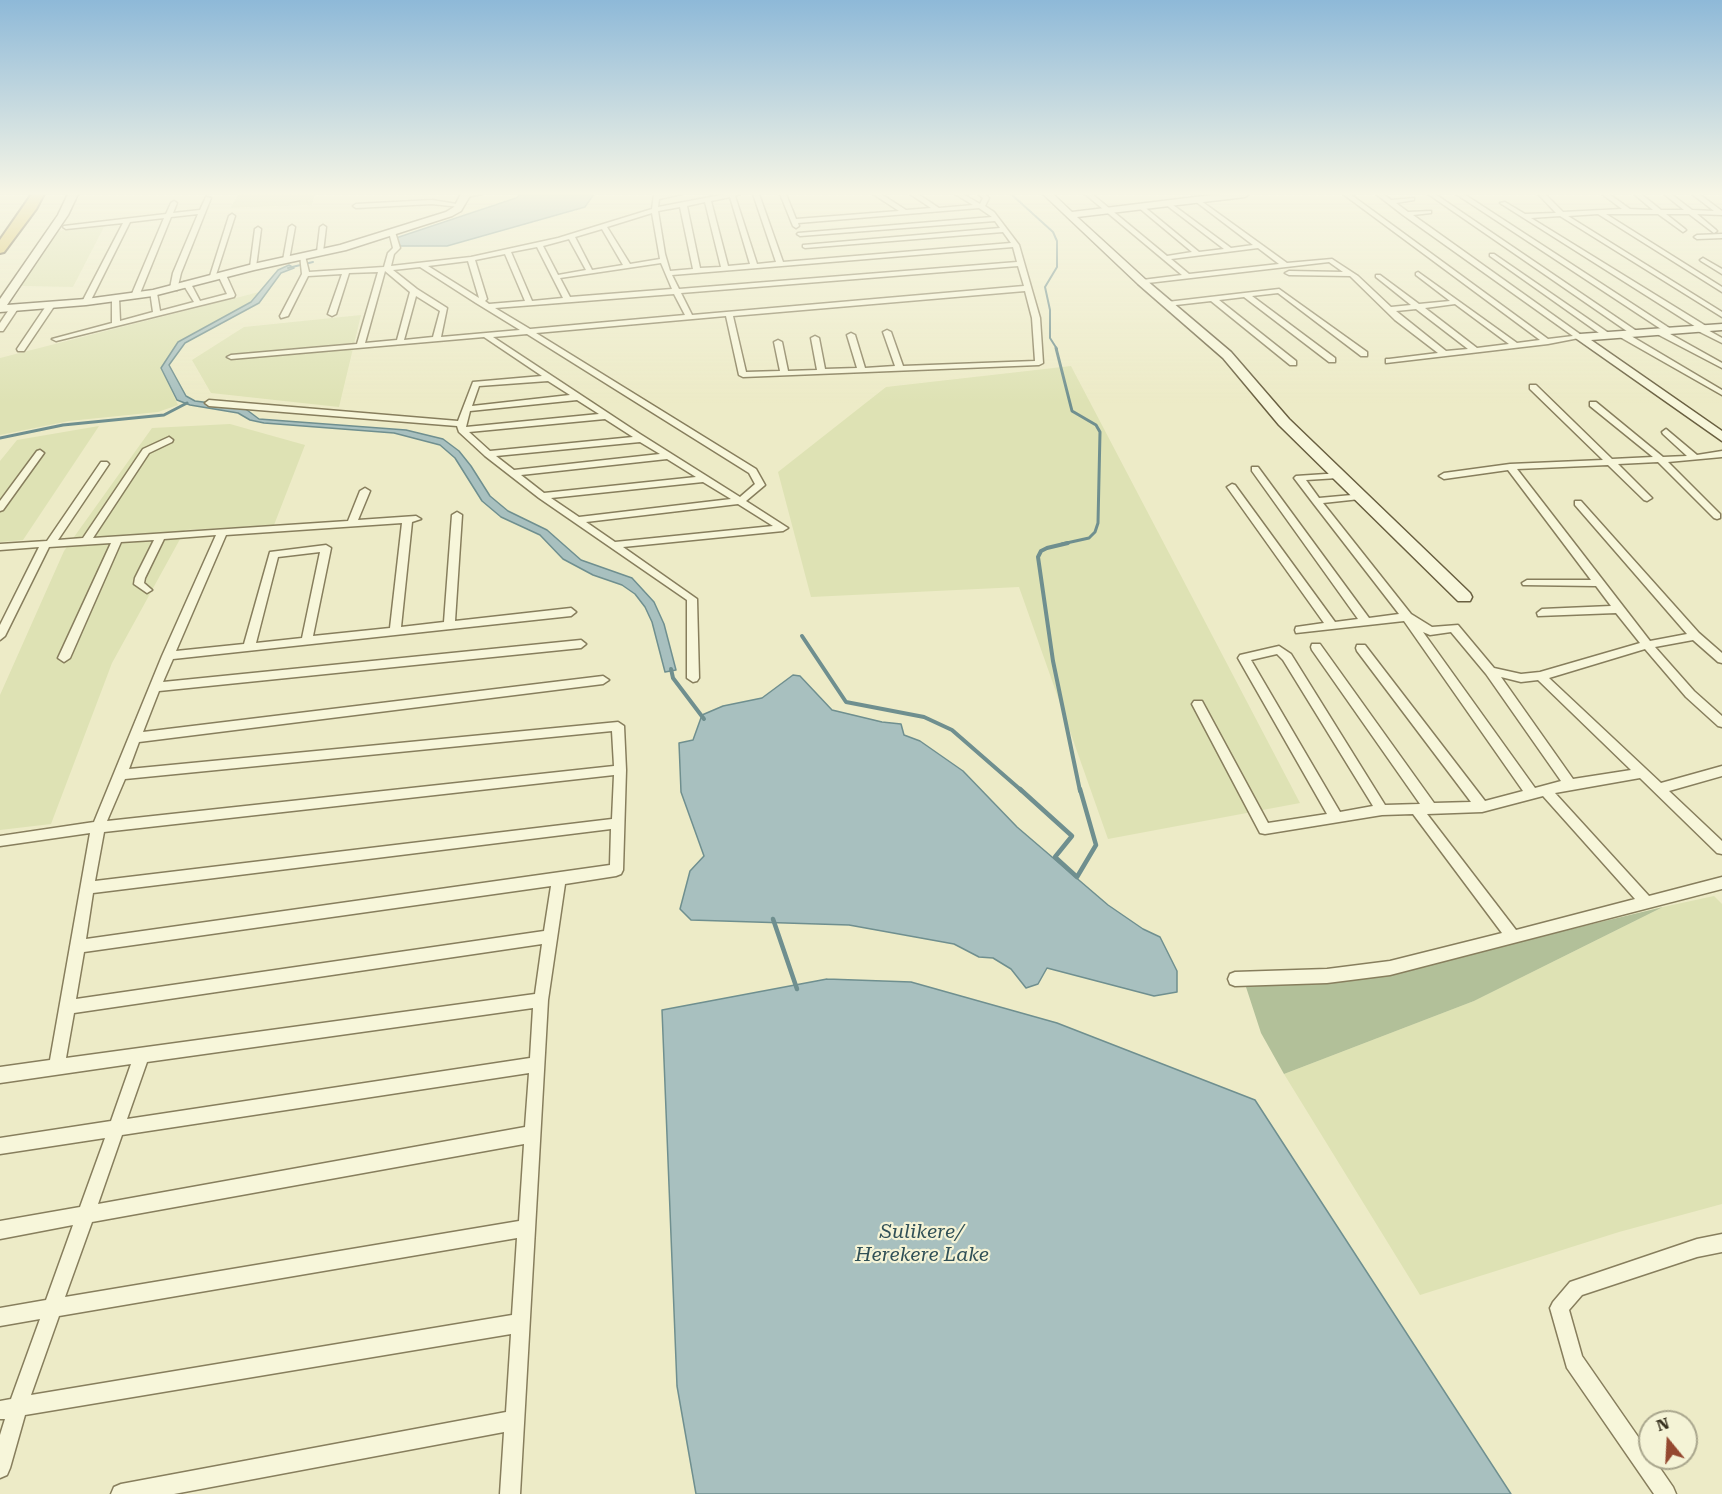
<!DOCTYPE html>
<html>
<head>
<meta charset="utf-8">
<style>
  body { margin:0 }
  #map { position:relative; width:1722px; height:1494px; overflow:hidden; background:#edebc7; font-family:"Roboto Serif",serif }
  canvas { display:block }
  .north { position:absolute; left:1638px; top:1410px; width:60px; height:60px; box-sizing:border-box; background:#f4f3d6; border:2px solid #a9a68d; border-radius:50%; rotate:342deg; font-size:16px; font-weight:700; line-height:24px; text-align:center; color:#383220 }
  .north::after { content:''; display:block; margin:auto; width:21px; height:27px; background:#944830; clip-path:polygon(50% 0,100% 100%,50% 72%,0 100%) }
</style>
</head>
<body>
<div id="map">
<canvas width="1722" height="1494"></canvas>
<div class="north">N</div>
</div>
<script>
const g = document.querySelector('canvas').getContext('2d');
g.lineJoin = 'round';
function paint(path, color) {
  g.fillStyle = color;
  g.fill(path, 'evenodd');
}
function toPath(rows) {
  const path = new Path2D();
  for (const r of rows) {
    path.moveTo(r[0], r[1]);
    for (let i = 2; i < r.length; i += 2) path.lineTo(r[i], r[i + 1]);
  }
  return path;
}
function stroke(path, color, width, dash) {
  g.strokeStyle = color;
  g.lineWidth = width;
  g.lineCap = dash ? 'butt' : 'round';
  g.setLineDash(dash || []);
  g.stroke(path);
}
function write(font, color, halo, rows, align = 'center') {
  g.font = font + ' "Roboto Serif",serif';
  g.lineWidth = 4.5;
  g.setLineDash([]);
  g.textBaseline = 'middle';
  g.strokeStyle = halo;
  g.fillStyle = color;
  for (const [text, x, y, turn = 0] of rows) {
    g.save();
    g.translate(x, y);
    g.rotate((+turn || 0) * Math.PI / 180);
    g.textAlign = isNaN(turn) ? turn : align;
    if (halo) g.strokeText(text, 0, 0);
    g.fillText(text, 0, 0);
    g.restore();
  }
}
const farmland = toPath([
  [239,194,315,194,312,205,230,208],
  [105,225,73,287,21,286,57,231],
  [259,292,251,302,178,342,161,368,178,405,158,412,69,421,0,435,0,358],
  [361,315,339,407,211,393,192,360,244,327],
  [1071,366,1300,803,1108,839,1019,587,811,597,778,472,886,387],
  [230,424,305,445,274,525,185,530,112,663,51,824,0,830,0,695,64,551,152,428],
  [99,426,23,540,0,542,0,461,17,440],
  [1714,896,1722,904,1722,1204,1619,1232,1420,1295,1284,1074,1474,1001,1663,907]
]);
const cemetery = toPath([
  [1663,907,1474,1001,1284,1074,1261,1033,1246,987,1401,970]
]);
const water = toPath([
  [521,194,594,194,585,207,447,246,400,246,396,238,516,198,521,194],
  [289,265,294,268,281,273,259,303,185,343,169,365,186,396,195,401,243,407,259,419,406,430,443,439,459,451,471,466,490,496,508,511,547,530,581,560,632,578,654,602,664,624,676,670,665,672,652,622,645,607,635,594,622,585,593,575,563,559,540,535,501,517,482,501,455,458,440,445,394,433,264,423,250,420,238,413,190,405,177,400,161,368,178,342,251,302,278,270,289,265],
  [793,675,800,676,832,710,882,722,901,724,904,735,920,741,963,771,1017,827,1108,905,1143,929,1160,937,1177,971,1177,992,1154,996,1047,968,1038,984,1026,988,1011,969,993,958,979,957,954,944,849,925,691,920,680,909,690,871,704,856,681,792,679,743,693,740,702,715,723,706,762,698,793,675],
  [827,979,911,982,1057,1023,1255,1100,1511,1494,696,1494,677,1386,662,1010,827,979]
]);
const streamFar3 = toPath([
  [1011,194,1053,232,1057,241,1057,267,1045,287,1050,310,1050,338,1057,349],
  [288,268,313,262]
]);
const streamFar2 = toPath([
  [1056,348,1072,411,1096,425,1100,432,1098,523,1095,532,1089,538,1062,544],
  [0,438,63,425,164,415,187,403]
]);
const streamFar1 = toPath([
  [1068,543,1047,548,1041,551,1038,557,1053,661,1080,791],
  [802,636,846,702,924,717,952,730,1022,791],
  [671,669,673,678,704,719]
]);
const stream = toPath([
  [1020,789,1072,836,1055,857,1077,877,1096,845,1080,789],
  [773,919,797,989]
]);
const street = toPath([
  [463,194,482,194,466,197,463,194],
  [654,194,682,194,659,199,658,207,726,194,740,194,735,196,757,264,776,262,753,194,759,194,783,262,1011,243,1003,232,805,248,803,247,803,245,1000,228,995,221,800,236,797,234,798,233,992,217,979,208,798,223,799,226,796,228,793,226,780,194,786,194,796,219,899,211,873,194,881,194,906,210,931,208,910,194,918,194,939,208,973,205,955,194,963,194,980,204,983,198,978,194,985,194,989,198,985,206,994,212,1019,245,1040,318,1043,363,1039,365,743,377,739,375,726,316,536,333,756,469,765,485,746,501,788,528,783,531,623,547,697,599,699,678,697,681,693,682,687,678,687,600,539,498,485,456,459,432,457,426,209,406,205,403,209,400,458,421,473,382,542,376,484,337,231,359,227,357,231,355,357,344,378,272,349,273,336,314,332,316,328,314,342,274,308,276,288,316,281,318,280,316,302,274,300,255,305,256,309,272,384,267,388,253,393,248,389,232,392,230,395,232,400,248,394,254,391,266,471,257,558,238,652,209,654,194],
  [730,197,750,264,728,266,711,201,730,197],
  [705,202,721,267,700,268,687,206,705,202],
  [680,207,693,269,670,271,665,254,658,211,680,207],
  [652,213,660,259,630,264,607,227,652,213],
  [602,229,623,265,592,270,575,237,602,229],
  [569,239,586,270,558,275,543,246,569,239],
  [537,247,563,298,532,301,511,252,537,247],
  [1013,247,1017,262,679,289,672,275,1013,247],
  [505,254,525,301,489,304,485,301,487,299,475,260,505,254],
  [468,261,479,298,428,266,468,261],
  [661,263,672,289,570,297,560,278,661,263],
  [1018,266,1024,286,692,315,681,293,1018,266],
  [420,267,476,303,520,330,441,337,447,308,417,289,393,270,420,267],
  [385,271,410,292,397,340,365,343,385,271],
  [1025,291,1032,318,1035,361,903,366,891,332,887,330,883,332,895,366,865,368,855,335,851,333,847,335,857,368,825,369,819,338,815,336,811,338,817,370,788,371,782,342,778,340,774,342,780,371,746,372,733,316,1025,291],
  [674,294,685,315,530,329,495,308,674,294],
  [416,296,440,311,433,337,404,340,416,296],
  [527,334,749,473,755,484,740,497,640,434,493,337,527,334],
  [548,381,570,395,472,406,479,386,548,381],
  [577,400,599,414,466,427,470,411,577,400],
  [605,419,633,437,490,451,469,432,605,419],
  [640,442,660,454,514,470,496,456,640,442],
  [667,459,696,477,544,493,521,475,667,459],
  [703,482,731,499,579,517,551,498,703,482],
  [738,504,773,526,615,542,586,522,738,504],
  [1085,194,1092,194,1167,256,1192,252,1138,207,1138,205,1142,205,1199,252,1224,249,1165,204,1165,202,1169,202,1231,248,1253,245,1195,201,1194,200,1197,198,1287,263,1332,259,1358,276,1391,307,1411,305,1376,277,1376,275,1380,275,1419,304,1450,301,1416,275,1416,273,1418,272,1517,343,1540,340,1343,194,1350,194,1548,339,1573,336,1403,215,1376,194,1383,194,1391,200,1414,198,1414,200,1396,203,1408,212,1431,211,1431,213,1413,215,1584,337,1548,344,1386,363,1386,359,1389,359,1438,353,1395,320,1350,276,1289,275,1285,273,1289,271,1343,272,1329,262,1139,284,1139,280,1142,280,1182,275,1085,194],
  [1258,248,1279,264,1189,274,1171,259,1258,248],
  [1455,304,1509,344,1477,348,1425,308,1455,304],
  [1416,309,1468,349,1446,351,1396,311,1416,309],
  [1428,194,1435,194,1641,334,1634,336,1428,194],
  [1456,194,1464,194,1674,331,1667,333,1456,194],
  [1538,194,1545,194,1563,212,1622,209,1602,194,1609,194,1630,209,1653,210,1634,194,1641,194,1661,210,1684,210,1664,194,1671,194,1692,210,1714,211,1692,194,1699,194,1722,211,1722,215,1697,214,1716,230,1717,231,1714,233,1689,214,1666,214,1685,229,1686,230,1683,232,1658,214,1606,214,1722,287,1722,292,1598,214,1568,216,1722,312,1722,317,1560,216,1531,218,1706,326,1706,329,1722,338,1722,343,1696,330,1696,327,1500,203,1505,202,1525,214,1556,213,1538,194],
  [206,197,211,198,181,273,177,290,170,288,173,273,198,214,171,217,139,296,135,298,131,296,164,218,130,222,90,302,83,304,82,302,123,223,66,229,63,227,64,226,166,214,171,203,174,201,177,203,173,213,200,210,206,197],
  [432,200,463,205,460,207,432,204,356,208,353,206,356,204,432,200],
  [232,214,235,216,215,278,209,279,229,216,232,214],
  [292,225,295,227,289,260,286,262,283,260,289,227,292,225],
  [323,225,326,227,323,252,320,254,317,252,320,227,323,225],
  [258,227,261,229,256,267,253,269,250,267,255,229,258,227],
  [1722,234,1722,238,1697,239,1694,237,1697,235,1722,234],
  [1490,254,1494,254,1613,336,1606,338,1490,256,1490,254],
  [1703,258,1722,269,1722,274,1701,261,1700,260,1703,258],
  [222,273,226,275,235,295,234,297,56,341,52,339,112,323,112,296,119,298,120,321,153,312,150,291,157,293,160,311,194,302,183,284,184,282,190,282,200,301,227,294,218,275,222,273],
  [1279,289,1367,352,1367,356,1361,356,1278,293,1252,296,1335,358,1335,362,1329,362,1244,297,1219,300,1296,361,1296,365,1290,365,1211,301,1167,306,1163,304,1167,302,1279,289],
  [48,303,55,305,24,351,18,351,17,349,48,303],
  [12,305,19,307,3,331,0,331,0,323,12,305],
  [1657,330,1663,330,1722,363,1722,368,1657,334,1657,330],
  [1620,333,1626,333,1722,390,1722,395,1620,337,1620,333],
  [1530,385,1536,385,1612,459,1653,457,1590,406,1590,402,1596,402,1663,457,1687,456,1663,434,1662,432,1666,429,1697,455,1722,451,1722,457,1668,462,1720,514,1720,518,1717,519,1714,518,1658,462,1618,464,1652,498,1647,501,1644,500,1608,465,1517,469,1650,641,1687,634,1575,505,1575,501,1581,501,1699,633,1722,653,1722,663,1718,662,1693,640,1655,647,1694,691,1722,716,1722,727,1718,726,1686,697,1645,649,1549,678,1661,783,1722,766,1722,776,1669,791,1722,841,1722,854,1717,853,1640,778,1555,793,1649,896,1722,877,1722,889,1390,975,1327,983,1235,986,1230,984,1228,979,1230,974,1235,972,1327,969,1390,961,1502,933,1413,814,1382,815,1265,834,1260,833,1192,704,1194,701,1202,701,1268,823,1327,814,1238,658,1240,655,1279,646,1291,654,1385,805,1420,804,1312,650,1311,647,1312,644,1320,644,1434,803,1471,802,1357,651,1356,648,1357,645,1365,645,1485,801,1523,791,1404,621,1296,633,1295,630,1296,627,1324,623,1227,487,1232,484,1235,485,1335,622,1358,619,1252,471,1252,467,1258,467,1369,618,1399,614,1313,503,1294,478,1296,476,1341,473,1343,475,1338,478,1306,480,1319,498,1363,494,1363,498,1360,499,1323,503,1411,614,1432,627,1458,625,1494,668,1521,674,1540,672,1640,643,1616,613,1538,616,1537,613,1542,609,1611,606,1596,586,1523,585,1522,583,1527,580,1591,580,1508,470,1444,479,1439,476,1444,473,1510,464,1603,460,1530,389,1530,385],
  [1423,632,1430,635,1451,632,1486,674,1561,781,1535,788,1423,632],
  [1277,654,1283,660,1373,806,1340,812,1251,660,1277,654],
  [1501,677,1521,682,1538,680,1631,770,1573,779,1501,677],
  [1543,796,1635,899,1516,930,1427,814,1482,812,1543,796],
  [169,437,173,440,172,442,149,453,93,538,348,521,360,491,365,488,370,491,358,520,416,516,421,519,412,522,401,627,444,622,452,515,457,512,462,515,455,621,571,608,576,612,571,616,173,659,163,682,581,640,586,644,581,648,159,691,143,732,603,676,609,680,603,684,139,742,129,769,618,722,624,726,626,770,623,870,621,874,616,876,565,884,548,1000,520,1494,500,1494,504,1432,174,1494,111,1494,114,1487,121,1484,506,1412,511,1334,25,1415,10,1468,7,1475,0,1478,0,1435,5,1419,0,1419,0,1401,11,1399,40,1319,0,1326,0,1308,46,1300,73,1225,0,1239,0,1221,80,1207,105,1138,0,1154,0,1138,111,1121,131,1064,0,1083,0,1067,50,1060,90,833,0,846,0,836,94,822,162,656,216,535,164,539,145,578,144,583,152,590,147,593,134,584,135,578,154,540,121,542,70,658,64,662,58,658,111,543,49,547,5,636,0,640,0,625,39,547,0,550,0,544,47,541,101,462,107,462,109,464,58,540,83,538,143,449,169,437],
  [402,523,390,628,313,636,331,548,326,545,270,552,244,644,176,651,226,535,402,523],
  [320,552,302,638,256,643,278,557,320,552],
  [612,731,614,766,107,821,125,779,612,731],
  [614,775,612,819,95,881,104,832,614,775],
  [611,829,610,865,86,939,93,893,611,829],
  [551,886,544,931,76,999,84,952,551,886],
  [542,944,535,994,66,1058,74,1013,542,944],
  [533,1008,530,1058,127,1119,147,1062,533,1008],
  [529,1073,525,1127,98,1204,122,1135,529,1073],
  [524,1144,519,1221,65,1297,92,1222,524,1144],
  [517,1238,512,1315,31,1395,59,1316,517,1238],
  [40,450,44,453,3,510,0,511,0,501,37,451,40,450],
  [1722,1234,1722,1252,1697,1257,1582,1295,1569,1310,1582,1356,1650,1454,1650,1458,1653,1458,1673,1487,1676,1494,1654,1494,1567,1368,1550,1308,1553,1302,1570,1282,1697,1239,1722,1234]
]);
const secondary = toPath([
  [68,194,78,194,68,215,7,305,86,299,153,290,253,264,340,245,446,212,454,207,461,194,471,194,461,211,452,216,346,250,254,270,153,296,86,305,0,312,0,299,58,215,68,194],
  [1043,194,1053,194,1072,212,1220,194,1249,194,1245,197,1077,217,1146,280,1231,352,1289,419,1470,593,1472,597,1470,601,1458,601,1279,425,1223,358,1138,284,1043,194],
  [1722,324,1722,330,1591,340,1722,431,1722,441,1574,337,1580,334,1722,324]
]);
const highway = toPath([
  [32,194,44,194,36,209,4,252,0,253,0,240,32,194]
]);
const nearWaternames = [
  ["Sulikere/",922,1232],
  ["Herekere Lake",922,1255]
];
paint(farmland, '#dee2b4');
paint(cemetery, '#b2c099');
paint(water, '#a8c0bf');
stroke(water, '#6f8f8f', 1.5);
stroke(streamFar3, '#6f8f8f', 2);
stroke(streamFar2, '#6f8f8f', 3);
stroke(streamFar1, '#6f8f8f', 4);
stroke(stream, '#6f8f8f', 4.5);
stroke(street, '#877e5d', 3);
stroke(secondary, '#695f40', 3);
stroke(highway, '#554b31', 4);
paint(street, '#f7f6da');
paint(secondary, '#f7f6da');
paint(highway, '#d7bf5c');
const sky = g.createLinearGradient(0, 0, 0, 403);
sky.addColorStop(0, '#8eb9d8');
sky.addColorStop(0.48, '#f7f6e6');
sky.addColorStop(1, '#f7f6e600');
g.fillStyle = sky;
g.fillRect(0, 0, 1722, 403);
write('italic 20px', '#305057', '#f4f3d6', nearWaternames);
</script>
</body>
</html>
